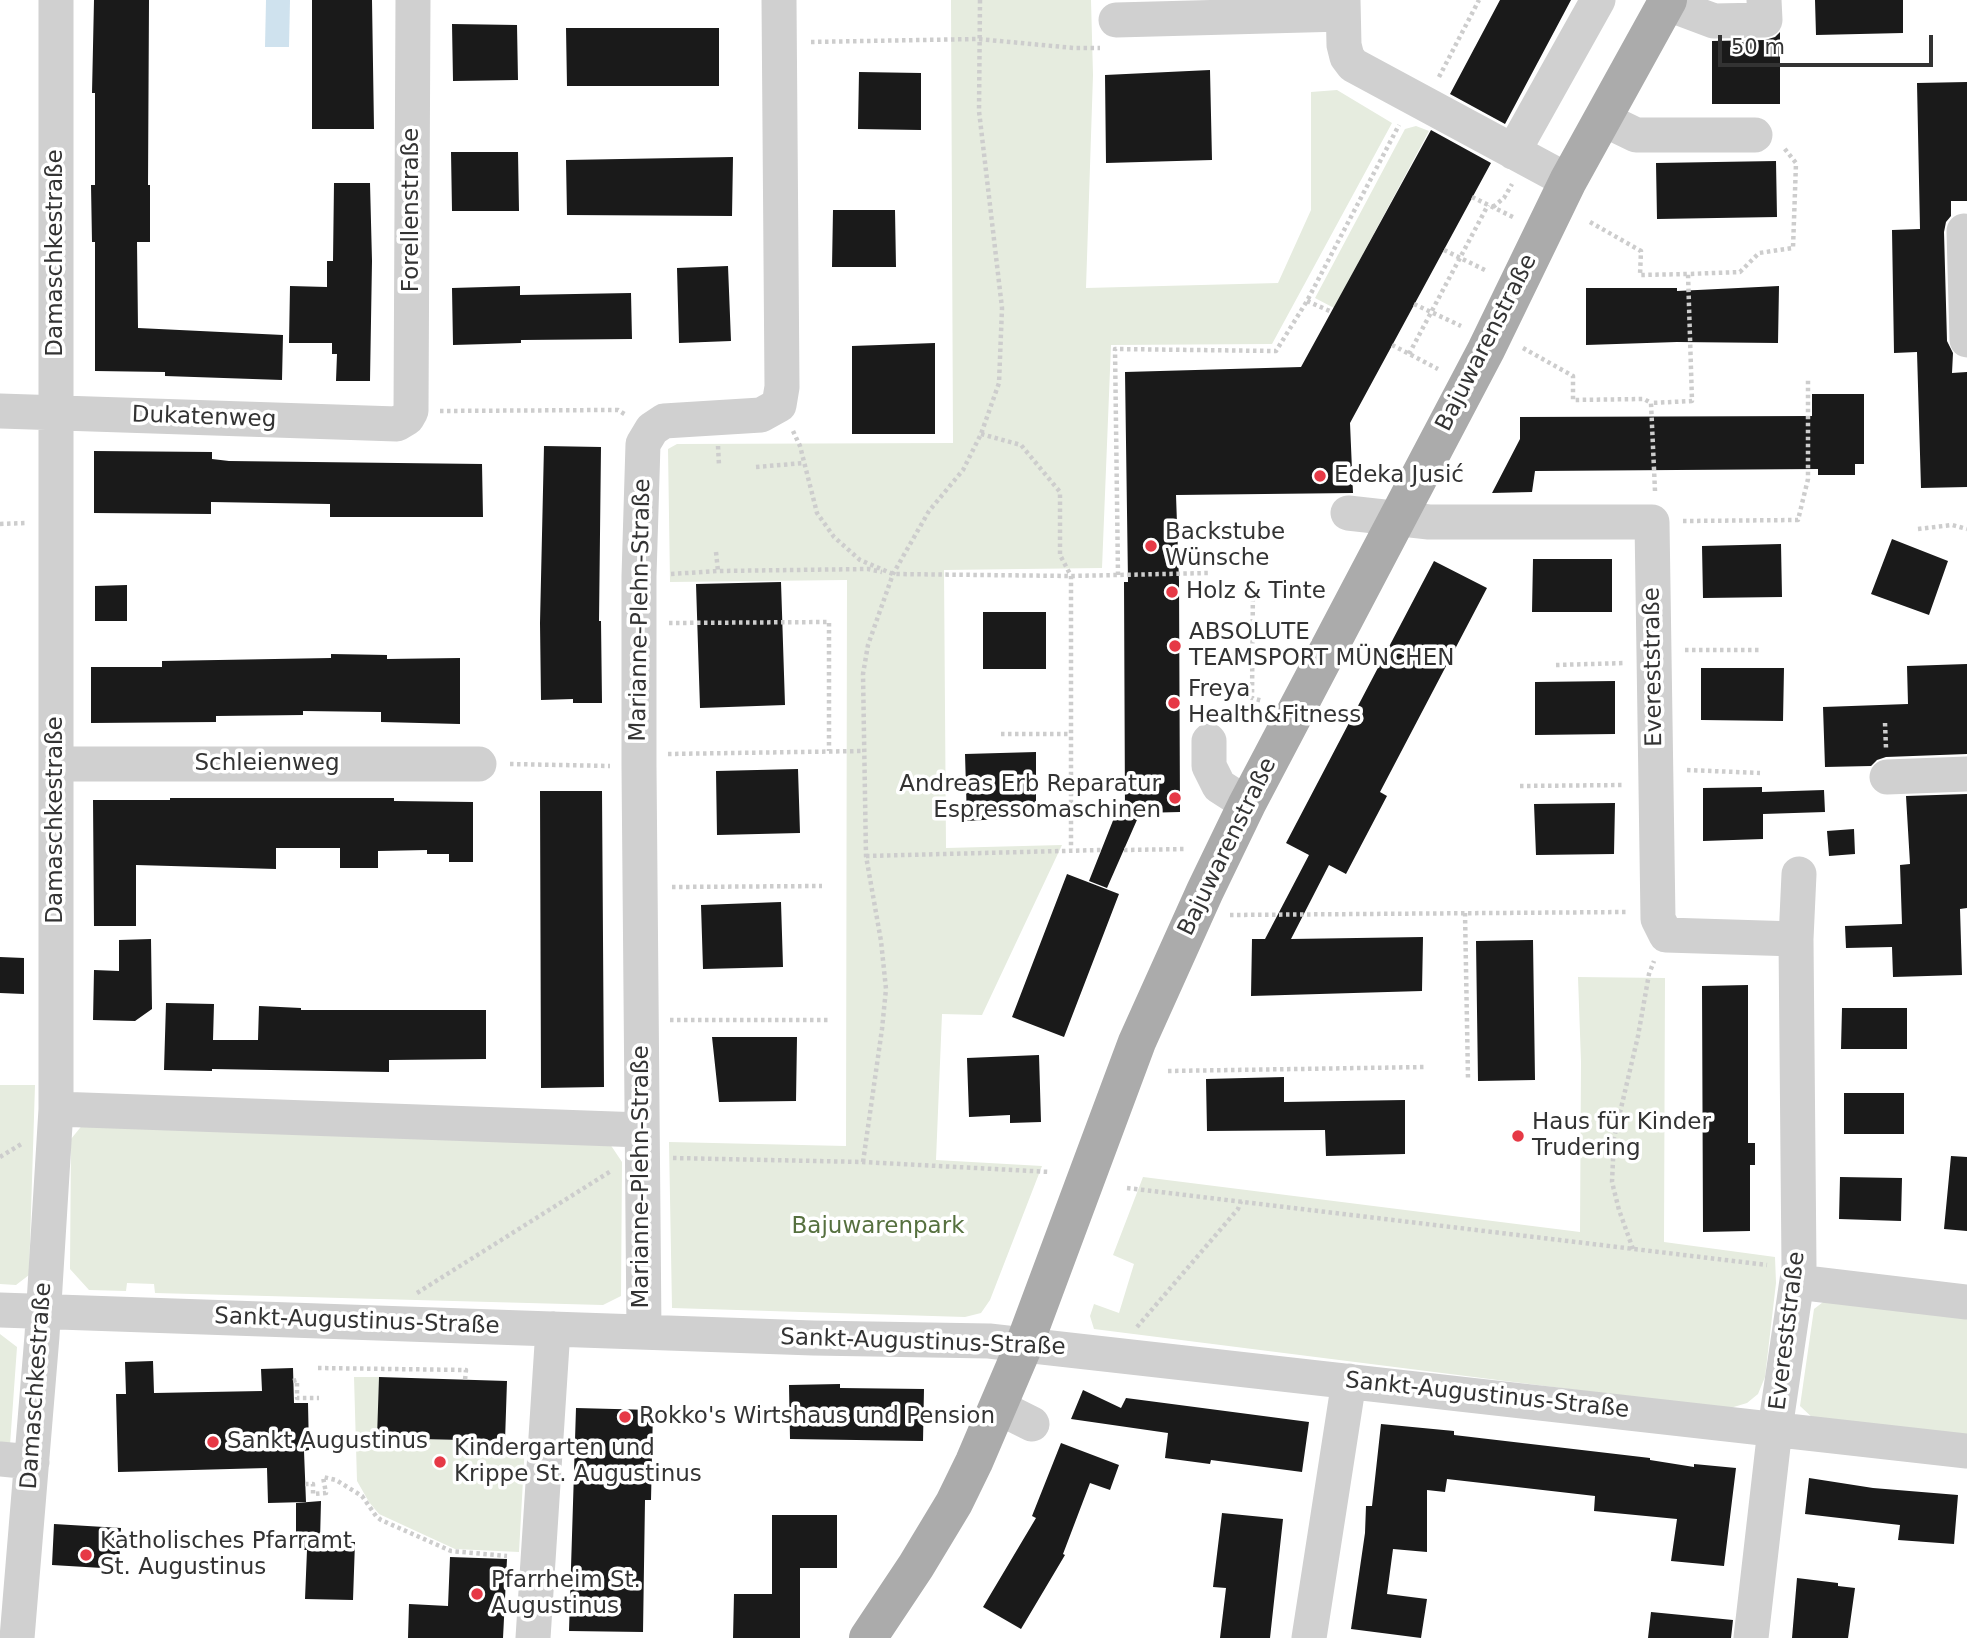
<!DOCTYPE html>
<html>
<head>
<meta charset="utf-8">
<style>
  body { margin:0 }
  #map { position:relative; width:1967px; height:1638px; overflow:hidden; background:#fff; font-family:"DejaVu Sans",sans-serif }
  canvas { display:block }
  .scale { position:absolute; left:1718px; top:35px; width:215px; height:32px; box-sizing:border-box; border:4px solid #333; border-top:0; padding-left:9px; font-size:21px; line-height:24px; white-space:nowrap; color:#333; -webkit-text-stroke:5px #fff; paint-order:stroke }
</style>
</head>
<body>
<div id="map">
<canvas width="1967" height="1638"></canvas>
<div class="scale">50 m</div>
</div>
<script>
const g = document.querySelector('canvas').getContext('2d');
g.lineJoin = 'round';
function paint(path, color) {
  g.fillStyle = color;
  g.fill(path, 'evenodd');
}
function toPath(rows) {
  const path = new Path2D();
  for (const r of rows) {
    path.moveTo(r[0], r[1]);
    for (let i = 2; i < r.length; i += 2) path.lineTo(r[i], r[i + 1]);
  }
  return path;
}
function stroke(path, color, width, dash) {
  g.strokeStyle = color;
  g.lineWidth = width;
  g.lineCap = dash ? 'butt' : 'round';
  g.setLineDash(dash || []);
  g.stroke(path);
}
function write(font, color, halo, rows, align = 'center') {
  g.font = font + ' "DejaVu Sans",sans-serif';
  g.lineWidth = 7;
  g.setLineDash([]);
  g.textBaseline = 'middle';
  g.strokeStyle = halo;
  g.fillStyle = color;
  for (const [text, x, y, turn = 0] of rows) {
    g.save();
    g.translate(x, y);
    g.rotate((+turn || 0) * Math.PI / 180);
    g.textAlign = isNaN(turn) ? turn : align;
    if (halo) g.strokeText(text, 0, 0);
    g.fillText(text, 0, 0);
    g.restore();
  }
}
const green = toPath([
  [951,0,1091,0,1093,75,1086,288,1278,283,1311,210,1311,92,1337,90,1392,123,1272,344,1111,345,1102,568,944,570,946,848,1062,845,982,1015,942,1014,936,1160,1042,1166,990,1300,981,1313,965,1317,672,1308,669,1142,846,1146,847,580,670,582,668,449,677,444,953,443],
  [1416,126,1429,131,1334,308,1315,298,1405,129],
  [1578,977,1665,978,1664,1242,1775,1257,1776,1283,1765,1377,1758,1394,1747,1403,1727,1409,1094,1329,1090,1316,1094,1304,1119,1313,1134,1264,1113,1255,1143,1177,1580,1232,1581,1062],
  [0,1085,35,1085,29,1275,16,1285,0,1284],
  [84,1123,608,1141,622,1162,621,1296,603,1305,155,1293,154,1284,127,1283,126,1291,89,1290,70,1269,71,1139],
  [1827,1299,1967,1315,1967,1438,1815,1420,1800,1406,1814,1309],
  [0,1334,17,1347,10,1445,0,1445],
  [354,1377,379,1377,378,1438,505,1441,525,1444,519,1552,455,1549,379,1514,369,1502,357,1481]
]);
const water = toPath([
  [266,0,290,0,289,47,265,47]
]);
const building = toPath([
  [94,0,149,0,148,185,150,185,150,242,137,242,138,328,283,335,282,380,165,376,165,372,95,371,95,242,92,242,91,185,95,185,95,93,92,93],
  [312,0,372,0,374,129,312,129],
  [1500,0,1571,0,1505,124,1450,94],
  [1815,0,1903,0,1903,33,1816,35],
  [452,24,517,25,518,80,453,81],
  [566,28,719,28,719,86,567,86],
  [1780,32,1780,104,1712,104,1712,41,1765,40,1775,37],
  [1210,70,1212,160,1106,163,1105,75],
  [859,72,921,73,921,130,858,129],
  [1967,82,1967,201,1951,201,1951,216,1946,222,1944,232,1947,341,1953,353,1952,373,1967,372,1967,487,1921,488,1917,352,1894,353,1892,230,1920,229,1917,83],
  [1431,130,1491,163,1350,423,1353,493,1176,495,1179,581,1180,812,1140,813,1107,888,1089,881,1116,813,1125,812,1124,582,1128,582,1125,372,1301,367],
  [451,152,518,152,519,211,452,211],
  [733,157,732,216,567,215,566,160],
  [1776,161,1777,217,1657,219,1656,163],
  [334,183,370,183,372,261,370,381,336,381,337,354,332,354,332,343,289,343,290,286,327,287,327,261,333,261],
  [833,210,895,210,896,267,832,267],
  [728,266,731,341,679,343,677,268],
  [520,286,520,295,631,293,632,339,521,340,521,343,453,345,452,288],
  [1779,286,1778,343,1677,342,1586,345,1586,288,1677,288,1677,291],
  [935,343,935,434,852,434,852,346],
  [1812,394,1864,394,1864,464,1855,464,1855,475,1818,475,1818,469,1535,471,1532,492,1492,493,1520,439,1520,417,1812,416],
  [544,446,601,447,599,621,601,621,602,703,573,703,573,699,541,700,540,623],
  [94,451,212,452,212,459,229,461,482,464,483,517,330,517,330,504,211,502,211,514,94,513],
  [1892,539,1948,561,1929,615,1871,594],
  [1781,544,1782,597,1703,598,1702,546],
  [1533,559,1612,559,1612,612,1532,612],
  [1434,561,1487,588,1380,792,1387,796,1346,874,1329,865,1291,939,1423,937,1422,991,1251,996,1252,939,1265,939,1309,855,1286,843],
  [781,582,785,705,700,708,696,584],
  [127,585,127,621,95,621,95,586],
  [983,612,1046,612,1046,669,983,669],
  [331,654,387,655,387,659,460,658,460,724,381,722,381,712,303,711,303,715,216,716,216,722,91,723,91,667,162,667,162,661,331,658],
  [1967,664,1967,754,1886,757,1877,760,1871,766,1825,767,1823,707,1908,704,1907,666],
  [1701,668,1784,668,1783,721,1701,720],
  [1615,681,1615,734,1535,735,1535,682],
  [1036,752,1036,813,1015,812,1014,818,967,821,965,754],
  [798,769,800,833,717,835,716,771],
  [1762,787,1762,792,1824,790,1825,812,1763,814,1763,839,1703,841,1703,788],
  [540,791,602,791,604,1087,541,1088],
  [1967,794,1967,908,1960,909,1962,975,1893,977,1892,947,1846,948,1845,926,1902,924,1900,865,1910,864,1906,796],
  [170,798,394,798,394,801,473,802,473,862,449,862,449,854,427,854,427,850,378,851,378,868,340,868,340,848,276,848,276,869,136,865,136,926,94,926,93,800,170,800],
  [1615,803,1614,854,1536,855,1534,804],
  [1854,829,1855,854,1829,856,1827,831],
  [1067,874,1119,894,1064,1037,1012,1017],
  [781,902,783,967,703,969,701,905],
  [151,939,152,1009,135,1021,93,1020,94,970,119,971,119,940],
  [1533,940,1535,1080,1478,1081,1476,941],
  [0,957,24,958,24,994,0,993],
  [1748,985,1748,1143,1755,1143,1755,1165,1750,1165,1750,1231,1703,1232,1702,986],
  [166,1003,214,1004,213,1040,258,1040,259,1006,301,1008,301,1010,486,1010,486,1059,389,1060,389,1072,212,1069,212,1071,164,1070],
  [1842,1008,1907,1008,1907,1049,1841,1049],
  [712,1037,797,1037,796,1101,719,1102],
  [1039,1055,1041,1122,1010,1123,1010,1115,969,1117,967,1058],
  [1284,1077,1284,1102,1405,1100,1405,1154,1326,1156,1325,1130,1207,1131,1206,1079],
  [1844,1093,1904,1093,1904,1134,1844,1134],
  [1951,1156,1967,1157,1967,1231,1944,1229],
  [1840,1177,1902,1178,1901,1221,1839,1219],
  [153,1361,154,1393,262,1391,261,1369,293,1368,294,1403,308,1403,309,1450,304,1451,306,1502,268,1503,267,1468,118,1472,116,1394,126,1394,125,1362],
  [379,1377,507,1381,505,1441,377,1438],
  [840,1384,840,1388,924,1389,923,1441,790,1439,789,1385],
  [1083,1390,1121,1408,1126,1398,1309,1422,1302,1472,1211,1460,1210,1464,1165,1458,1168,1433,1071,1419],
  [576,1408,653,1410,651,1500,645,1500,643,1632,569,1631],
  [1381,1424,1454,1431,1454,1435,1650,1458,1650,1460,1694,1467,1694,1464,1736,1468,1724,1566,1671,1561,1677,1519,1594,1511,1595,1496,1447,1479,1445,1492,1427,1490,1427,1552,1393,1549,1387,1594,1427,1599,1421,1638,1351,1629,1365,1533,1366,1506,1372,1506],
  [1061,1443,1119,1465,1110,1490,1090,1483,1063,1554,1065,1555,1021,1629,983,1607,1036,1518,1032,1516],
  [1809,1478,1873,1488,1958,1495,1954,1544,1898,1540,1900,1525,1805,1514],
  [321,1501,320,1541,355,1542,353,1600,305,1599,307,1550,296,1550,296,1503],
  [1222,1513,1283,1519,1270,1638,1220,1638,1226,1588,1213,1587],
  [772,1515,837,1515,837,1568,800,1568,800,1638,733,1638,734,1594,772,1594],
  [54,1524,121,1528,119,1569,52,1565],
  [450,1557,507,1559,503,1638,408,1638,409,1604,448,1606],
  [1797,1578,1838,1583,1838,1586,1855,1588,1848,1638,1792,1638],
  [1651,1612,1733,1620,1731,1638,1648,1638]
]);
const path = toPath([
  [811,42,978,39,1074,48,1100,48],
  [1439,77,1479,0],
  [1472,197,1515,218],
  [1493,207,1504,198,1512,184],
  [1590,222,1641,251,1640,275,1688,274],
  [1444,250,1487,271],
  [1307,301,1332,312],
  [1414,304,1461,326],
  [1392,345,1438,369],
  [1523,348,1573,376,1573,400,1644,399,1651,403],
  [1409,354,1488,205],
  [440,411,607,410,618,410,626,415],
  [793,431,800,446,817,513,834,537,860,560,893,574,1071,576,1210,573],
  [981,434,1021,445,1060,492,1060,555,1071,576,1071,849],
  [718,446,719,465],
  [756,467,804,463],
  [1655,491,1651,403,1692,401,1688,274,1740,272,1759,253,1793,248,1796,163,1784,148],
  [1683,521,1798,520,1808,479,1808,378],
  [0,524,27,523],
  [1918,529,1952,525,1967,529],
  [716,552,718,571],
  [671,574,718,571,868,569,882,572],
  [1118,575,1115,349,1276,351,1307,301,1399,125],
  [1253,584,1252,698,1263,701],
  [1307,584,1320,590],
  [669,623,829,622,829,751],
  [1685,650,1761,650],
  [1556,665,1625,663],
  [1885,723,1886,748],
  [1001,734,1070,734],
  [668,754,863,751],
  [510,764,610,766],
  [1687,770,1760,773],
  [1520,786,1624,785],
  [1124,850,1187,849],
  [866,856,1101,850],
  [672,887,822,886],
  [1465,913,1468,1078],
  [1230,915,1627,912],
  [670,1020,829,1020],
  [1168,1071,1426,1067],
  [0,1157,23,1143],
  [673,1158,863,1162,1050,1172],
  [863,1162,882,1029,886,989,881,941,866,856,863,674,868,645,893,574,929,511,963,470,981,434,999,383,1002,308,979,111,980,0],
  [1127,1188,1767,1265],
  [1633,1249,1619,1210,1612,1182,1614,1138,1638,1036,1649,974,1654,961],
  [417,1293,611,1171],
  [1137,1327,1238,1209,1241,1201],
  [318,1368,466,1370,465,1380],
  [293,1381,297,1380,297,1398,319,1398],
  [305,1484,313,1484,313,1494,326,1493,323,1477,336,1480,362,1496,376,1516,381,1520,451,1551,507,1556]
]);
const minor = toPath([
  [1343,0,1344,45,1347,57,1353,65,1568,181],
  [1666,3,1714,21,1765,20,1764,0],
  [1116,20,1343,14],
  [1603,119,1636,135,1755,135],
  [1513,152,1598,0],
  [1964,231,1967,340],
  [0,411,397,424,407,418,411,411,413,0],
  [1348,513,1429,522,1652,522,1658,919,1666,935,1796,939],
  [1209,741,1209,766,1219,786,1247,804],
  [56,764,479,764],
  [1887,777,1967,774],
  [56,1109,642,1130],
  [1797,1282,1967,1302],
  [0,1310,813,1338,989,1341,1967,1451],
  [644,1332,639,766,639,576,643,444,652,429,664,421,761,415,779,405,782,387,779,0],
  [998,1407,1032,1424],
  [0,1459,32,1462],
  [17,1638,42,1336,56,1109,56,0],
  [533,1638,553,1329],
  [1309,1638,1349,1381],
  [1751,1638,1775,1429,1799,1267,1796,939,1799,874]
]);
const major = toPath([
  [868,1638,916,1566,954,1503,974,1462,1024,1345,1137,1042,1205,891,1247,804,1486,350,1568,181,1668,0]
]);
const markers = [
  [1320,476,7,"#e63946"],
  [1151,546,7,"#e63946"],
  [1172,592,7,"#e63946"],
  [1175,646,7,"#e63946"],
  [1174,703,7,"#e63946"],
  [1175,798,7,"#e63946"],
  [1518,1136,7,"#e63946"],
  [625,1417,7,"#e63946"],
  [213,1442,7,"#e63946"],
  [440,1462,7,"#e63946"],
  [86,1555,7,"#e63946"],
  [477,1594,7,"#e63946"]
];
const streetNames = [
  ["Forellenstraße",412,210,-90],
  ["Damaschkestraße",56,253,-90],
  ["Bajuwarenstraße",1487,343,-63],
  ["Dukatenweg",204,418,2],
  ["Marianne-Plehn-Straße",641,610,-89],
  ["Evereststraße",1654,667,-91],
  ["Schleienweg",267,764],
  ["Damaschkestraße",56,820,-90],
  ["Bajuwarenstraße",1228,847,-64],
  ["Marianne-Plehn-Straße",642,1177,-90],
  ["Sankt-Augustinus-Straße",357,1322,2],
  ["Evereststraße",1788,1331,-83],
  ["Sankt-Augustinus-Straße",923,1343,2],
  ["Damaschkestraße",37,1386,-86],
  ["Sankt-Augustinus-Straße",1487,1396,6]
];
const poiNames = [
  ["Edeka Jusić",1334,476],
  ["Backstube",1165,533],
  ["Wünsche",1165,559],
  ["Holz & Tinte",1186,592],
  ["ABSOLUTE",1189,633],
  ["TEAMSPORT MÜNCHEN",1189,659],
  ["Freya",1188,690],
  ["Health&Fitness",1188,716],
  ["Andreas Erb Reparatur",1161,785,"right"],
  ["Espressomaschinen",1161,811,"right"],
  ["Haus für Kinder",1532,1123],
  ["Trudering",1532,1149],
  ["Rokko's Wirtshaus und Pension",639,1417],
  ["Sankt Augustinus",227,1442],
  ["Kindergarten und",454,1449],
  ["Krippe St. Augustinus",454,1475],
  ["Katholisches Pfarramt",100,1542],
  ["St. Augustinus",100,1568],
  ["Pfarrheim St.",491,1581],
  ["Augustinus",491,1607]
];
const parkNames = [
  ["Bajuwarenpark",878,1227]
];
paint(green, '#e6ecdf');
paint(water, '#cfe2ee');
paint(building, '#1a1a1a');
stroke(path, '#cdcdcd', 4.5, [3.5, 3.5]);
stroke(minor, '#d0d0d0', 35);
stroke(major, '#ababab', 38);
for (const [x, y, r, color] of markers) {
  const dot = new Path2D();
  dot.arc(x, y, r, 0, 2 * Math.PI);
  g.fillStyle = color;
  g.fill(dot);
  stroke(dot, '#fff', 2.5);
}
write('23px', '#333', '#fff', streetNames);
write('23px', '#333', '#fff', poiNames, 'left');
write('23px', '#56703f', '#fff', parkNames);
</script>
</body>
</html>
